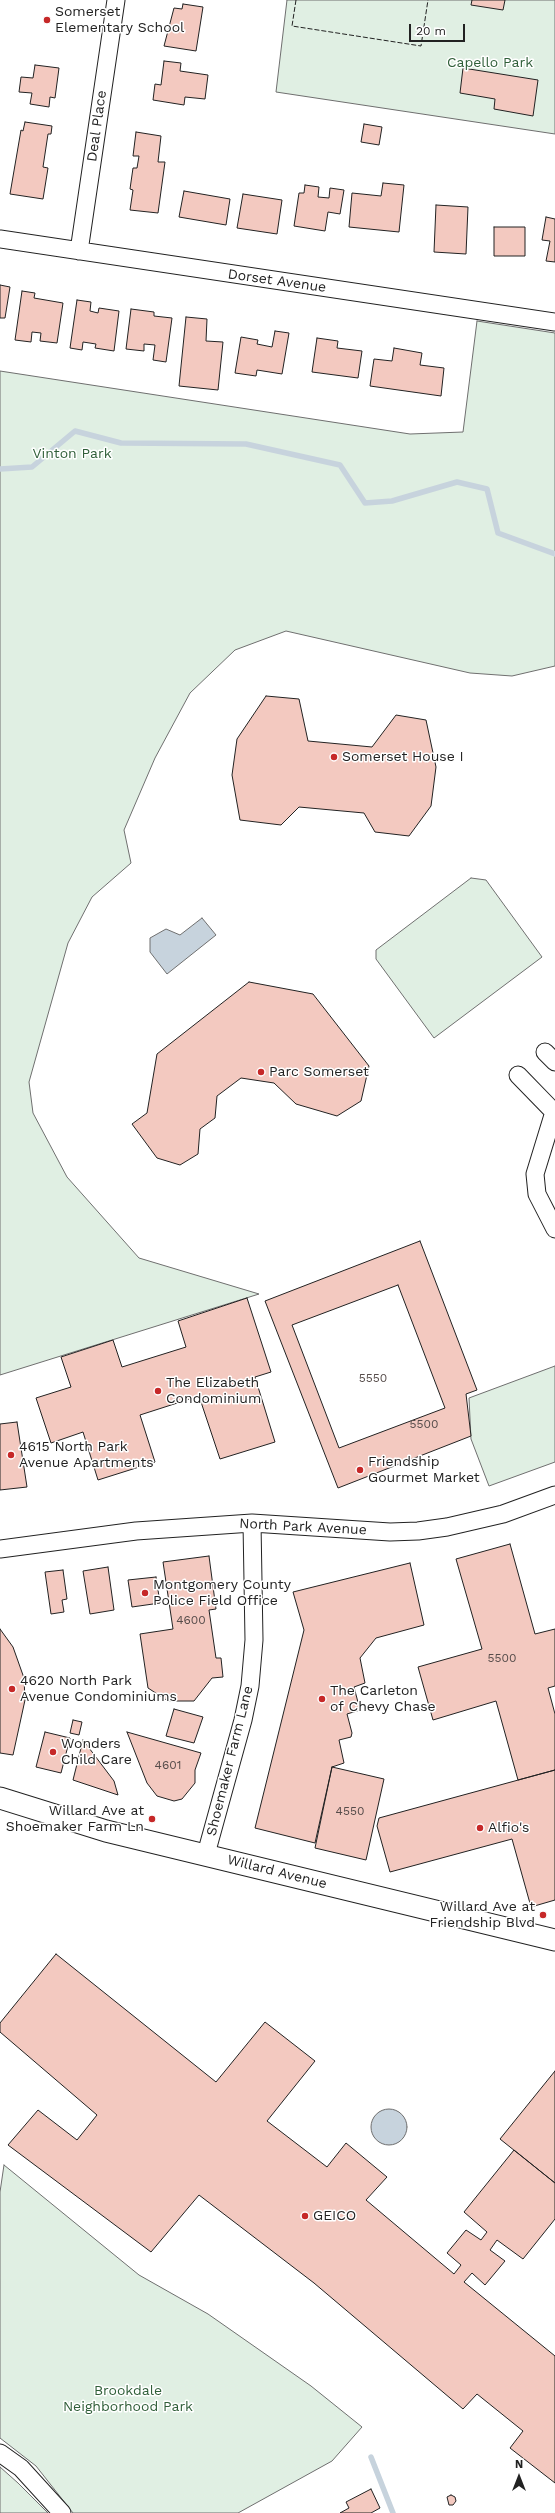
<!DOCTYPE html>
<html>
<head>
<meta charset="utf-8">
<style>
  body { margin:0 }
  #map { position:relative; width:555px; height:2513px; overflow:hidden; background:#fff; font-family:"Work Sans",sans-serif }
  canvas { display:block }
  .north { position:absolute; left:499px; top:2457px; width:40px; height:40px; -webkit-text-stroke:3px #fff; paint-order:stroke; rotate:0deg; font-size:11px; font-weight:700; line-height:16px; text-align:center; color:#222 }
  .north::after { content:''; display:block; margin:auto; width:14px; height:18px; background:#222; clip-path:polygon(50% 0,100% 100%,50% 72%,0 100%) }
  .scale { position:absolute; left:409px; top:24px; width:56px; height:18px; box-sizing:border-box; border:2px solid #222; border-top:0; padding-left:5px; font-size:12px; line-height:14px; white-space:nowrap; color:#222; -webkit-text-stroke:3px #fff; paint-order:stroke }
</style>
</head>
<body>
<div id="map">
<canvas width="555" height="2513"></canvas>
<div class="north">N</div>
<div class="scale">20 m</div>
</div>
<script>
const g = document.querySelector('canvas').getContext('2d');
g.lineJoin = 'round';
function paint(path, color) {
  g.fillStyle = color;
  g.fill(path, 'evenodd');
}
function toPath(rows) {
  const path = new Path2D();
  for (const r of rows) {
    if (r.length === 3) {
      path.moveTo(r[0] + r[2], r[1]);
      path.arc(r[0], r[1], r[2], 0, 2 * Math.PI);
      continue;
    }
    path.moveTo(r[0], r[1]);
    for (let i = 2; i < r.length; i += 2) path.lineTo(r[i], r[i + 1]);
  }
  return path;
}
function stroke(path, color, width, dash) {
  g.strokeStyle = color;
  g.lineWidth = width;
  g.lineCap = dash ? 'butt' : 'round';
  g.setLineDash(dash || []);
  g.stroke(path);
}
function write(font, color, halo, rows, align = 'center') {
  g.font = font + ' "Work Sans",sans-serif';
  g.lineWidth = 3;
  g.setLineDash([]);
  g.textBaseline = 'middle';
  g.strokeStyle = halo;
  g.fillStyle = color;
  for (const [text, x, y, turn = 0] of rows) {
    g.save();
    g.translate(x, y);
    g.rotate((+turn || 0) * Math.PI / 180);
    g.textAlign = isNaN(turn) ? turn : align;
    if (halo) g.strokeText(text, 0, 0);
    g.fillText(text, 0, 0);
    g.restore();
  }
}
const green = toPath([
  [287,0,555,0,555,134,276,92,287,0],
  [477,321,555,333,555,666,512,676,470,673,286,631,235,650,190,693,155,758,124,830,131,863,92,897,68,943,29,1082,33,1113,67,1177,139,1258,259,1294,0,1375,0,371,410,434,463,432,477,321],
  [471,878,486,880,542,957,434,1038,376,959,376,950,471,878],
  [555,1366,555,1462,489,1486,471,1439,469,1398,555,1366],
  [4,2165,139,2275,208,2314,311,2386,362,2427,332,2461,238,2513,73,2513,36,2466,0,2438,0,2192,4,2165],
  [0,2467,18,2483,48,2513,0,2513,0,2467]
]);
const water = toPath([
  [202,918,216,935,167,974,150,952,150,938,166,929,180,935,202,918],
  [389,2127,18]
]);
const stream = toPath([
  [0,469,32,467,75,431,121,443,246,444,340,465,365,503,392,501,457,482,487,489,498,533,555,554],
  [371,2457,393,2513]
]);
const building = toPath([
  [472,0,505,0,503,10,471,5,472,0],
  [183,4,203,7,196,51,164,46,174,8,182,9,183,4],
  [164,61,181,63,180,71,208,75,205,99,185,97,184,105,153,100,155,84,161,85,164,61],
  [35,65,59,68,55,98,50,97,49,107,30,104,32,93,19,92,21,77,33,78,35,65],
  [463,68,538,80,533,116,494,109,495,99,460,93,463,68],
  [25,122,52,126,51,134,48,134,43,167,48,168,43,199,10,194,21,130,23,131,25,122],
  [364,124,382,127,379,145,361,142,364,124],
  [136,132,161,136,158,162,165,162,158,213,130,210,133,190,130,189,133,168,137,168,139,156,133,156,136,132],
  [383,183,404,185,399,232,349,227,352,193,381,196,383,183],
  [305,185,319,187,318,197,329,198,330,188,344,190,340,214,328,212,325,231,294,226,299,193,304,193,305,185],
  [184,191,230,199,226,225,179,217,184,191],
  [243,194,282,200,277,234,237,228,243,194],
  [436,205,468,207,466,254,434,252,436,205],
  [546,217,555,219,555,262,546,261,550,241,542,240,546,217],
  [494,227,525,227,525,256,494,256,494,227],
  [0,285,10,287,5,318,0,318,0,285],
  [22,291,35,293,34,298,63,303,57,343,40,341,41,333,32,332,31,342,15,340,22,291],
  [77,300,91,302,90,311,98,313,99,308,119,311,114,351,95,348,96,344,83,342,82,350,70,348,77,300],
  [131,309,154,312,154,316,172,318,166,362,153,360,155,345,144,344,144,351,126,349,131,309],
  [186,317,207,319,206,341,223,342,218,390,179,386,186,317],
  [275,331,289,333,282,374,257,370,256,376,235,373,241,337,258,340,257,344,272,347,275,331],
  [317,338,338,341,337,348,362,351,358,378,312,372,317,338],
  [394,348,422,353,420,365,444,368,441,396,370,386,374,359,392,361,394,348],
  [266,696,299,699,308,741,372,747,396,715,426,720,436,767,431,806,409,836,375,832,364,813,299,807,281,825,240,820,232,775,237,739,266,696],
  [249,982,313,994,369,1066,361,1101,337,1116,296,1104,274,1083,241,1078,217,1096,215,1118,200,1129,198,1154,180,1165,157,1158,132,1124,147,1113,157,1054,249,982],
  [420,1241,477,1390,466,1394,471,1436,338,1488,265,1301,420,1241],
  [398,1285,445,1408,339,1448,292,1325,398,1285],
  [247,1298,271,1372,255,1377,275,1442,220,1459,199,1396,140,1415,155,1462,98,1480,83,1432,51,1443,36,1398,71,1387,61,1357,113,1340,122,1367,186,1347,178,1321,247,1298],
  [17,1422,27,1487,0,1490,0,1424,17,1422],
  [510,1544,535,1634,555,1629,555,1686,548,1688,555,1714,555,1770,518,1780,496,1701,433,1720,418,1667,482,1649,456,1559,510,1544],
  [209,1556,216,1609,209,1610,216,1658,221,1658,223,1677,212,1678,194,1701,168,1701,148,1688,140,1634,173,1629,163,1562,209,1556],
  [410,1563,424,1625,376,1638,360,1658,365,1683,354,1687,360,1710,347,1714,352,1733,351,1737,339,1740,344,1763,332,1767,315,1843,255,1828,304,1630,293,1592,410,1563],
  [108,1567,114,1610,90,1614,83,1571,108,1567],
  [63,1570,67,1599,62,1600,64,1612,51,1614,45,1572,63,1570],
  [156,1577,160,1603,132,1607,128,1580,156,1577],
  [0,1629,13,1647,24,1678,25,1700,13,1755,0,1753,0,1629],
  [174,1709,203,1717,194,1743,166,1736,174,1709],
  [73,1720,82,1722,79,1735,70,1733,73,1720],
  [45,1732,70,1738,61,1773,36,1767,45,1732],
  [127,1732,201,1753,195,1770,195,1783,182,1799,174,1801,157,1796,147,1783,127,1732],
  [83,1740,114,1781,118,1795,73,1780,83,1740],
  [332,1767,384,1779,366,1860,315,1848,332,1767],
  [555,1770,555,1900,531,1907,512,1839,390,1872,377,1826,379,1818,555,1770],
  [56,1954,216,2082,265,2022,315,2061,267,2121,327,2167,346,2143,387,2177,366,2200,454,2274,461,2265,447,2253,466,2230,481,2240,487,2232,464,2212,514,2150,555,2183,555,2219,523,2259,497,2240,490,2250,505,2261,485,2285,472,2273,464,2282,555,2356,555,2483,510,2448,523,2431,477,2394,463,2409,314,2283,199,2195,151,2252,8,2145,38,2110,77,2140,97,2115,0,2032,0,2023,56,1954],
  [555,2071,555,2183,500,2139,555,2071],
  [371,2489,380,2508,371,2513,340,2513,349,2508,346,2502,371,2489],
  [451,2495,455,2497,456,2501,453,2505,449,2505,447,2497,451,2495]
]);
const minor = toPath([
  [0,239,555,322],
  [79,251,116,0],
  [545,1052,555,1062],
  [518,1075,555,1113],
  [554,1112,535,1174,537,1194,555,1229],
  [0,1549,136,1531,252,1523,390,1532,418,1531,447,1527,503,1514,555,1495],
  [206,1854,243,1720,250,1686,254,1640,252,1523],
  [0,2453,21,2468,62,2513]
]);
const tertiary = toPath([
  [0,1798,106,1831,555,1940]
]);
const fence = toPath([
  [296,0,292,26,421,46,428,0]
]);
const markers = [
  [47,20,4,"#c62828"],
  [334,757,4,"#c62828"],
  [261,1072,4,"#c62828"],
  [158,1391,4,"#c62828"],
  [11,1455,4,"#c62828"],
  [360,1470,4,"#c62828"],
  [145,1593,4,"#c62828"],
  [12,1689,4,"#c62828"],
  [322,1699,4,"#c62828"],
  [53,1752,4,"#c62828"],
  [152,1819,4,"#c62828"],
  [480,1828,4,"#c62828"],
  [543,1915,4,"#c62828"],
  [305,2216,4,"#c62828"]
];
const numberNames = [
  ["5550",373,1378],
  ["5500",424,1424],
  ["4600",191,1620],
  ["5500",502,1658],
  ["4601",168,1765],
  ["4550",350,1811]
];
const poiNames = [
  ["Somerset",55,12],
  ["Elementary School",55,28],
  ["Somerset House I",342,757],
  ["Parc Somerset",269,1072],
  ["The Elizabeth",166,1383],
  ["Condominium",166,1399],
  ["4615 North Park",19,1447],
  ["Avenue Apartments",19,1463],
  ["Friendship",368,1462],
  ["Gourmet Market",368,1478],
  ["Montgomery County",153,1585],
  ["Police Field Office",153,1601],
  ["4620 North Park",20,1681],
  ["Avenue Condominiums",20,1697],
  ["The Carleton",330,1691],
  ["of Chevy Chase",330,1707],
  ["Wonders",61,1744],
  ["Child Care",61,1760],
  ["Willard Ave at",144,1811,"right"],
  ["Shoemaker Farm Ln",144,1827,"right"],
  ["Alfio's",488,1828],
  ["Willard Ave at",535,1907,"right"],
  ["Friendship Blvd",535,1923,"right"],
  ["GEICO",313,2216]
];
const parkNames = [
  ["Capello Park",490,63],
  ["Vinton Park",72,454],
  ["Brookdale",128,2391],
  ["Neighborhood Park",128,2407]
];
const streetNames = [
  ["Deal Place",97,126,-82],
  ["Dorset Avenue",277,281,8],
  ["North Park Avenue",303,1527,3],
  ["Shoemaker Farm Lane",230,1761,-76],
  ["Willard Avenue",277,1872,14]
];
paint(green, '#e0efe3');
stroke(green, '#6f6f6f', 1);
paint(water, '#c7d3dd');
stroke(water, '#6f6f6f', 1);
stroke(stream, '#c7d3dd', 5.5);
paint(building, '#f3c9c0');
stroke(building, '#222', 1);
stroke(minor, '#222', 19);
stroke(tertiary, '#222', 23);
stroke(minor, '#fff', 17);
stroke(tertiary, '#fff', 21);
stroke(fence, '#222', 1, [5, 2]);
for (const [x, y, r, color] of markers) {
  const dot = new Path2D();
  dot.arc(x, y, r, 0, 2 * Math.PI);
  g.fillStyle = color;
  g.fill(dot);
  stroke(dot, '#fff', 1.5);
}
write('12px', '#564c4a', null, numberNames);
write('14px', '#222', '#fff', poiNames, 'left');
write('14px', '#2f5e38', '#fff', parkNames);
write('14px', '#222', '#fff', streetNames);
</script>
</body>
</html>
